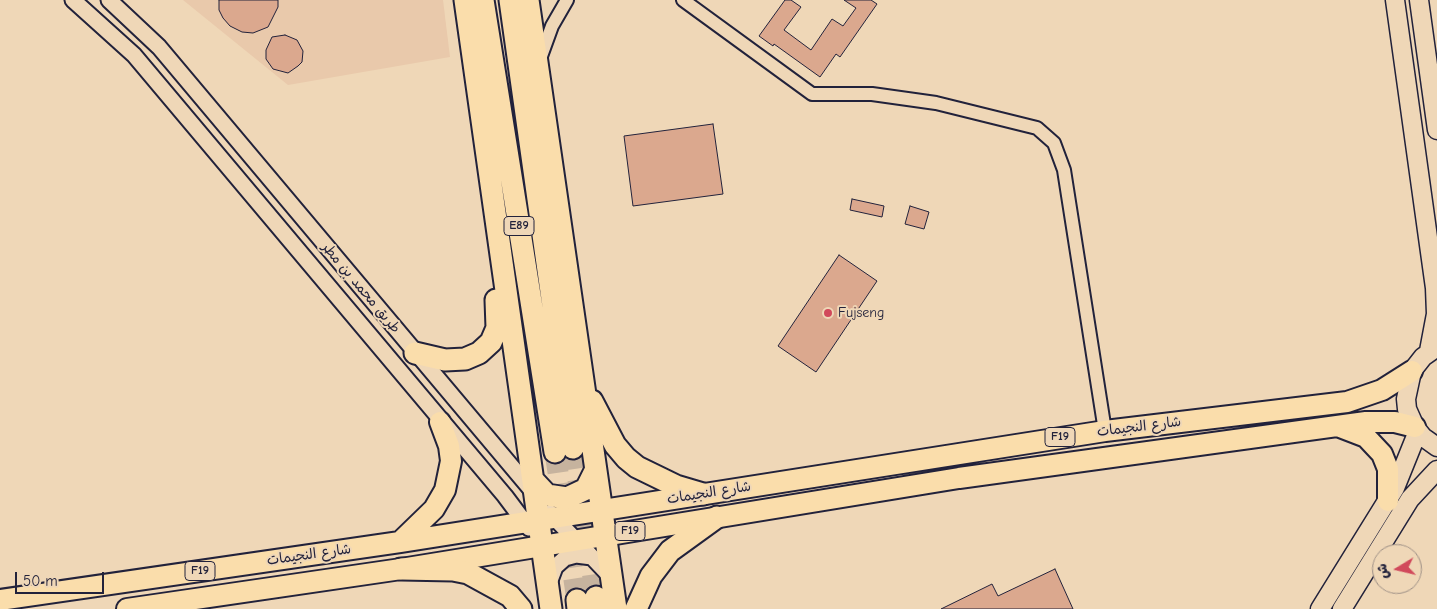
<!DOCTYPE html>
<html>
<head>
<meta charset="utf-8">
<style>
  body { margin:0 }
  #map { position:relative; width:1437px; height:609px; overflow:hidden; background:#efd7b7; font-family:"Comic Neue","Playpen Sans Arabic",sans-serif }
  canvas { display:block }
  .north { position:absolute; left:1372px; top:544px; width:50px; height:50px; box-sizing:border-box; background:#efd7b7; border:1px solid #9d8f85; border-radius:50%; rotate:261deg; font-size:14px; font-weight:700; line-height:20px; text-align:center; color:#22223b }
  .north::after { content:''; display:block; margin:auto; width:18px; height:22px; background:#d1495b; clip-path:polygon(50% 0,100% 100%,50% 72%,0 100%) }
  .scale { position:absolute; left:15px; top:572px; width:89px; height:22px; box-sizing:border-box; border:2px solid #22223b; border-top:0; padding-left:6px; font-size:15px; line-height:18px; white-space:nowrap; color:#22223b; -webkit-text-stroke:4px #efd7b7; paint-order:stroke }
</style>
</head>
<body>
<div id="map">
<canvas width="1437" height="609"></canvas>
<div class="north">ش</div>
<div class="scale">50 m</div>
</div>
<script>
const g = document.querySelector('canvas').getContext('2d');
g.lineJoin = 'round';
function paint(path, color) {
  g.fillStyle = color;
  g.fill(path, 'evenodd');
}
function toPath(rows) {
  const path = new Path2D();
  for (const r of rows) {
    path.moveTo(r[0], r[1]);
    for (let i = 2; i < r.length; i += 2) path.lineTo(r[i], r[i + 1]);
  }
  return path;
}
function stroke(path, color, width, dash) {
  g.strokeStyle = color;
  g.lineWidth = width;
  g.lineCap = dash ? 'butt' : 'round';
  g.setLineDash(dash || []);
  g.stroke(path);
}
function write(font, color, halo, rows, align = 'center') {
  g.font = font + ' "Comic Neue","Playpen Sans Arabic",sans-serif';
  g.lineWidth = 4;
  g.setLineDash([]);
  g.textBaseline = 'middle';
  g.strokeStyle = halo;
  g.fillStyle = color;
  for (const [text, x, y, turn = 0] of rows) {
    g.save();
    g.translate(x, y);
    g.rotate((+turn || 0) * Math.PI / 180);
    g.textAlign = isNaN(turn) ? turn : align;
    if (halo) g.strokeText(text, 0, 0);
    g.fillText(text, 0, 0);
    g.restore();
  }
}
const built = toPath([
  [183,0,443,0,450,57,288,85]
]);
const building = toPath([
  [219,0,278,0,278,7,268,27,253,33,242,32,230,26,223,18,219,10,219,0],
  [785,0,791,0,801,7,784,30,811,50,832,19,843,26,856,8,844,0,871,0,877,4,840,57,836,54,820,77,774,44,773,46,759,36,785,0],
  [285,35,297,40,303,51,302,62,298,66,288,73,273,69,266,59,266,50,272,37,285,35],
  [713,124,723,194,633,206,624,136,713,124],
  [852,199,884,206,882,217,850,210,852,199],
  [910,206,929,212,924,229,905,224,910,206],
  [839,255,877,281,816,372,778,346,839,255],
  [1055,569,1073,609,941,609,992,584,998,596,1055,569]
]);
const trunkTunnel = toPath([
  [573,448,596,597],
  [555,452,577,600]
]);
const minor = toPath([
  [683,0,812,94,872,94,936,103,1037,128,1054,143,1064,170,1105,431],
  [540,59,552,26,567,0]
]);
const tertiary = toPath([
  [73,0,134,55,505,496,529,528],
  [109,0,159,47,534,493],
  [550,513,612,578],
  [549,583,555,567,565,558,576,555,592,557]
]);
const secondary = toPath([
  [1395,0,1435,288,1436,314,1429,351],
  [1419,0,1437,130],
  [1437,347,1423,357,1412,371,1406,399,1407,409,1415,427,1423,437,1437,447],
  [1320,609,1395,488,1418,431],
  [1342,609,1410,499,1437,470]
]);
const primary = toPath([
  [1340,427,1366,437,1382,454,1388,469,1388,501],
  [400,542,434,509,445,490,451,461,449,446,440,422],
  [0,600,400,542,1105,431,1347,402,1382,390,1412,371],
  [127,609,401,569,959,478,1366,422,1395,422,1415,427]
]);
const trunk = toPath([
  [465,0,551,609],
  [483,0,555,452],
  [510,0,573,448],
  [528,0,616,609],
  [415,353,445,360,465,359,479,353,491,342,497,328,496,300],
  [592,401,615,445,626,458,637,467,676,486,703,494],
  [533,480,547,495,567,498,586,489,595,471],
  [401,569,453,570,468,573,510,596,521,609],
  [596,597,598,609],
  [577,600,578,609],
  [636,609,651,576,670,551,717,517]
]);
const markers = [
  [828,313,5,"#d1495b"]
];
const shields = [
  [519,226,30],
  [1060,437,30],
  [630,531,30],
  [200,571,30]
];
const shieldNames = [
  ["E89",519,226],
  ["F19",1060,437],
  ["F19",630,531],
  ["F19",200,571]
];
const streetNames = [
  ["طريق محمد بن مطر",361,288,50],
  ["شارع النجيمات",1139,427,-7],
  ["شارع النجيمات",709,493,-9],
  ["شارع النجيمات",309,555,-8]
];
const poiNames = [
  ["Fujseng",838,313]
];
paint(built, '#e9c9ab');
paint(building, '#dba88e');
stroke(building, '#22223b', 1);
stroke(trunkTunnel, '#c6b39e', 21, [21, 11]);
stroke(minor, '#22223b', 16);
stroke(tertiary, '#22223b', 19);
stroke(secondary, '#22223b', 21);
stroke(primary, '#22223b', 24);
stroke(trunk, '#22223b', 25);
stroke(minor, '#efd7b7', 12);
stroke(tertiary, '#efd7b7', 15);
stroke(secondary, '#efd7b7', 18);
stroke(primary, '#faddab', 20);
stroke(trunk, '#faddab', 21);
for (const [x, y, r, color] of markers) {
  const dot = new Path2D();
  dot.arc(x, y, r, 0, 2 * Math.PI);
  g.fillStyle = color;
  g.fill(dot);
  stroke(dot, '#efd7b7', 2);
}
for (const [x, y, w] of shields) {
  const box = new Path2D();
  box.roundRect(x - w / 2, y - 9.5, w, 19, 4);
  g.fillStyle = '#efd7b7';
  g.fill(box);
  stroke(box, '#22223b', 1);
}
write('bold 12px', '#22223b', null, shieldNames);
write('14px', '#22223b', '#efd7b7', streetNames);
write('14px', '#22223b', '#efd7b7', poiNames, 'left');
</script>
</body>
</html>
